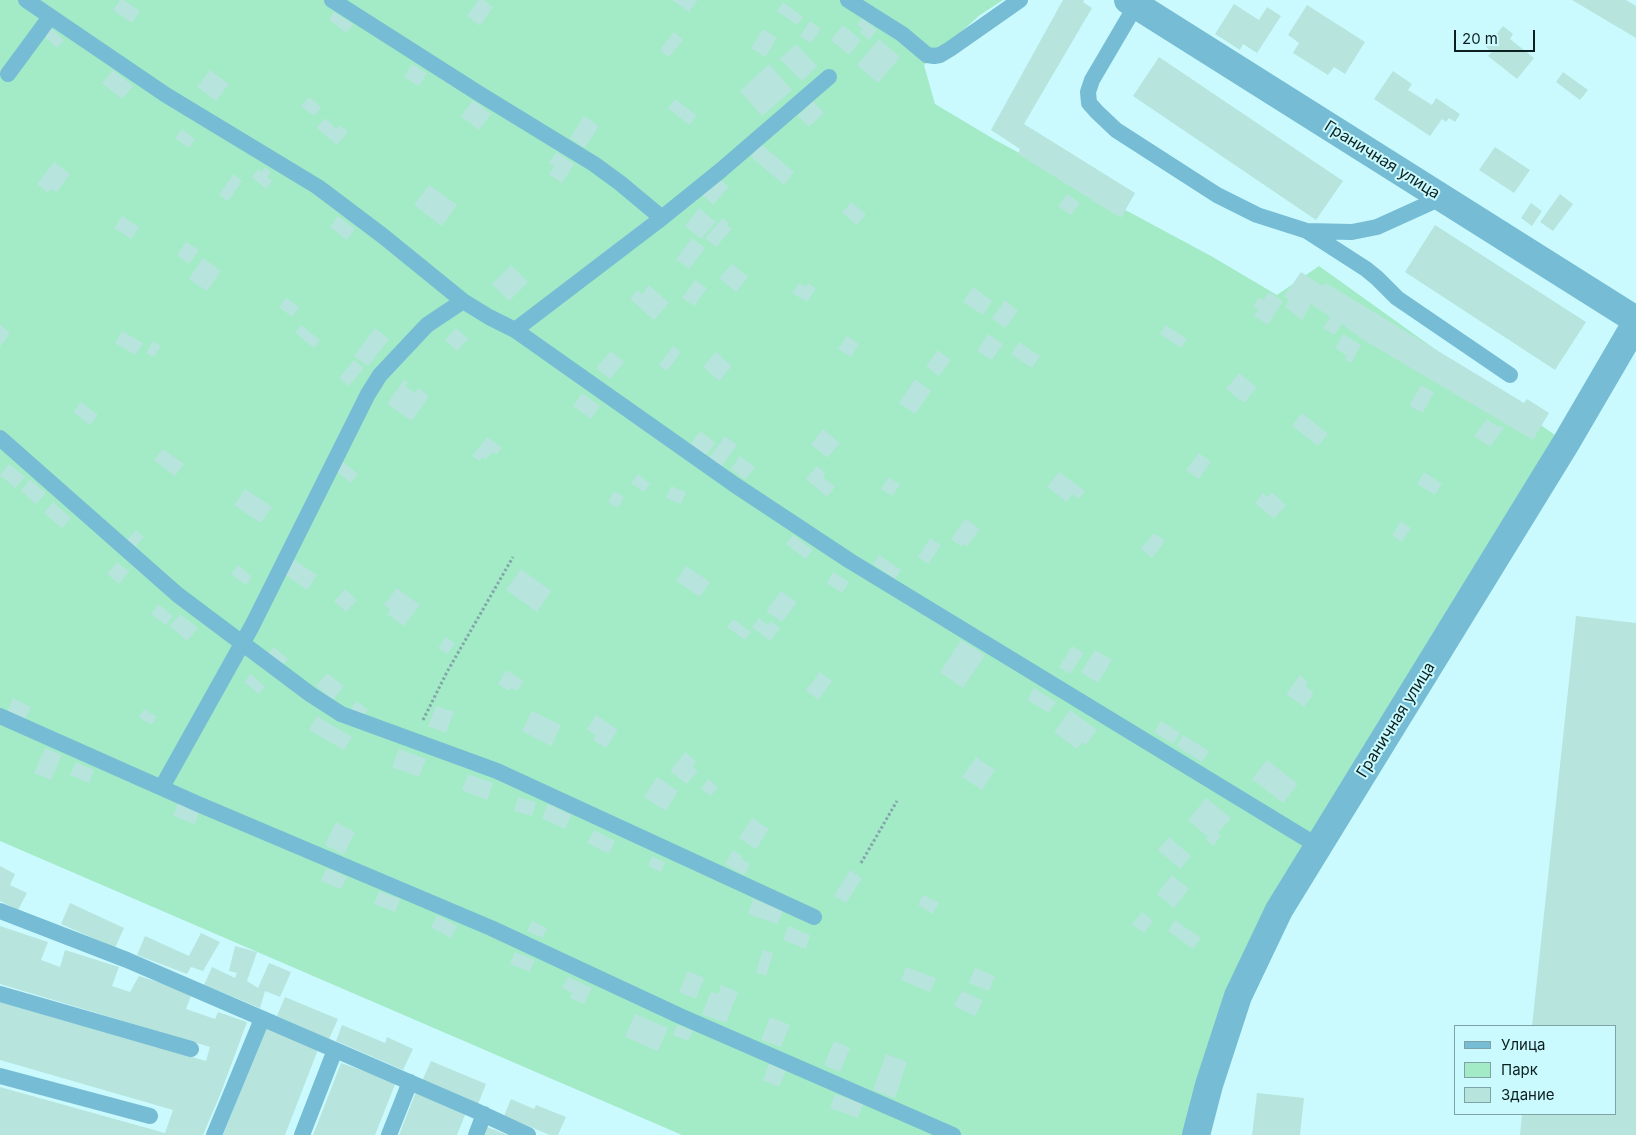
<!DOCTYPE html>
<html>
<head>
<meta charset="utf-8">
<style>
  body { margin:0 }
  #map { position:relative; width:1636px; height:1135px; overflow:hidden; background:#cafafe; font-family:Inter,sans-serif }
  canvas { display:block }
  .legend { position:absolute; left:1454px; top:1025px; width:162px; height:90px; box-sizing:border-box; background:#cafafe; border:1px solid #7ea3a6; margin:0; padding:6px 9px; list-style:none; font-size:15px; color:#0d2021 }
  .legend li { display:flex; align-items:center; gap:10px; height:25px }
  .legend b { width:25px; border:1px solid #7ea3a6 }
  .scale { position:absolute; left:1454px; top:30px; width:81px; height:22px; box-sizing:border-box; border:2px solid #0d2021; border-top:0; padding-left:6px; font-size:15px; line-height:18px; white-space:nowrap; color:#0d2021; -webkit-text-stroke:4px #cafafe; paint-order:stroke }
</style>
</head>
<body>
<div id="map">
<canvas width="1636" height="1135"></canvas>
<ul class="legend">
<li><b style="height:6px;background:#76bcd4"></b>Улица</li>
<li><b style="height:14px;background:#a3eac7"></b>Парк</li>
<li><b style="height:14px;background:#b7e5dd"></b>Здание</li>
</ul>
<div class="scale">20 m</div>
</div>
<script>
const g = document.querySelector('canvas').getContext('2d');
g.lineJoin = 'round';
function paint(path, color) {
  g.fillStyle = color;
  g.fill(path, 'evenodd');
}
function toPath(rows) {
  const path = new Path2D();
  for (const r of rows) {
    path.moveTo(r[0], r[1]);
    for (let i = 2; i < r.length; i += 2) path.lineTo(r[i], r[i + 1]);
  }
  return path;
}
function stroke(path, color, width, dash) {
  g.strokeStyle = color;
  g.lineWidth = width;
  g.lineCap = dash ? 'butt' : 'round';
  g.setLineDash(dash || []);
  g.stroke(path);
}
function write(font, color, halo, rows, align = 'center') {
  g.font = font + ' Inter,sans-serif';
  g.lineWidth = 4;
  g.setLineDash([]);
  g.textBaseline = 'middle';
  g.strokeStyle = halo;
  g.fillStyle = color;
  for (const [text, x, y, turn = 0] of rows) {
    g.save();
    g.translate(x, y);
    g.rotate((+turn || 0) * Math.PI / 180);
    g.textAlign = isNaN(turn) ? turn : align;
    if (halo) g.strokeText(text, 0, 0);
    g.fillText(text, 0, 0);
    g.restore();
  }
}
const green = toPath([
  [0,0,1003,0,980,15,924,65,935,104,997,141,1211,256,1277,295,1319,266,1566,443,1279,910,1196,1135,682,1135,0,841]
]);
const building = toPath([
  [120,0,124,0,140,11,132,23,113,10],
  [478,0,484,0,493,7,480,26,467,16],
  [672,0,698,0,689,12],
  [1063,0,1084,0,1083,2,1092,8,1024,124,1135,193,1121,218,1018,154,1020,149,991,130],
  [1572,0,1626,0,1636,6,1636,38],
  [783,2,803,17,797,25,777,11],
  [1234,4,1259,20,1267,7,1281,16,1257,53,1243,44,1240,50,1215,34],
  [1307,5,1365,42,1345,74,1334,67,1328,75,1293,53,1299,43,1288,35],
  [334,12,353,24,347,33,329,20],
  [862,18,877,30,869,40,860,32,863,29,857,25],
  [810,21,821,29,811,43,800,36],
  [843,25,861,40,849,55,831,40],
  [1503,26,1513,34,1510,39,1534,58,1517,79,1488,56,1492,52,1486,47],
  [50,27,64,40,57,48,43,35],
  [763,29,777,38,765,57,751,48],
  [674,32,683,40,669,57,660,50],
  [879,39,900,57,878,83,857,65],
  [796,44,817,66,802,81,780,59],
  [1159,57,1343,181,1316,220,1133,96],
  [412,64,427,73,419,86,404,77],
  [769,64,792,90,762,116,740,91],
  [113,70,133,86,122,99,102,83],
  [210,70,229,84,216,101,197,87],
  [1393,71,1412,84,1408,90,1432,105,1436,98,1460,114,1455,122,1449,118,1446,122,1442,119,1430,136,1374,99],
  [1563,72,1588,90,1580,100,1556,82],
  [309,97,321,107,314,116,301,106],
  [675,99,697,116,689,125,668,108],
  [473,100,491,114,479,130,461,116],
  [813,101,824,113,809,127,798,116],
  [584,116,599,126,585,148,570,138],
  [325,118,337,129,340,125,348,132,337,145,317,128],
  [182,129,195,139,189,148,175,138],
  [761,144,794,172,784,185,751,157],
  [1495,147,1530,170,1514,193,1479,170],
  [556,152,574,164,562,183,549,174,554,167,549,163],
  [54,162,70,174,57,192,51,189,48,193,37,184],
  [265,167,271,172,267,177,272,181,266,189,252,177,259,169,262,172],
  [233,174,242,181,228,201,219,195],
  [718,178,729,187,713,205,703,195],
  [429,185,457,205,442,226,414,205],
  [1067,194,1080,203,1071,215,1058,206],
  [1560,194,1573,204,1553,231,1540,222],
  [851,202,866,214,857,225,842,213],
  [1531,203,1542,211,1532,226,1521,218],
  [699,208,716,222,701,239,685,226],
  [122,216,139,227,131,239,114,228],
  [338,216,355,229,347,240,330,227],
  [723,218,729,223,727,225,732,229,716,247,705,238],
  [1435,225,1586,322,1555,370,1405,272],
  [692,238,705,248,689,269,676,259],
  [186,242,199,250,189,264,177,255],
  [203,258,221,271,207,291,189,279],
  [732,264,748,277,736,292,719,278],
  [511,265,528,282,509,301,492,284],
  [1301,272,1323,286,1326,283,1524,403,1527,399,1549,413,1533,440,1362,339,1342,324,1334,335,1323,328,1330,317,1311,304,1302,320,1285,307,1289,300,1284,296],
  [695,280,707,288,694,306,682,298],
  [799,283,806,287,808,283,816,288,807,302,792,293],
  [649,285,669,303,654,320,630,299,637,290,642,294],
  [973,287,992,301,983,315,963,302],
  [1269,292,1283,301,1268,325,1254,316,1258,309,1253,306,1259,297,1263,300],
  [286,298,299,307,292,317,279,307],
  [1005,300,1018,311,1005,328,992,318],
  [0,325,10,333,0,347],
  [301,325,320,340,314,348,295,333],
  [1166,325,1187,339,1181,348,1160,334],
  [375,328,389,339,368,366,354,356],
  [456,328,468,339,457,351,445,340],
  [122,331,143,343,135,355,115,343],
  [988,334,1003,344,992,360,977,351],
  [1343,334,1361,345,1351,363,1345,360,1347,356,1335,348],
  [847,336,859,344,851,357,838,349],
  [153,341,161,346,154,357,146,353],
  [1019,342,1040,356,1032,368,1011,354],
  [673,346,681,352,667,371,659,365],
  [938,350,951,360,939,376,926,366],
  [611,351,624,362,610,379,596,368],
  [716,352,732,366,719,381,703,367],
  [354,360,364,368,349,386,339,378],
  [1239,373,1257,387,1244,403,1226,389],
  [915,379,931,391,915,414,899,403],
  [404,380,408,382,405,386,415,393,418,388,429,396,412,421,387,404],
  [1421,385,1434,392,1423,413,1409,406],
  [582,393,600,406,591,419,573,406],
  [81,402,98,415,90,425,73,412],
  [1302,413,1328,434,1318,446,1292,426],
  [1487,419,1498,427,1499,425,1504,428,1490,447,1474,436],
  [823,429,840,443,827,458,811,444],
  [700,431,716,443,705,456,690,445],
  [725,436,737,445,721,467,709,458],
  [487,437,502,448,496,455,492,452,486,460,482,457,479,461,472,456],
  [163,449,184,464,175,476,154,460],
  [1199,453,1211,462,1199,479,1186,470],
  [740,456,755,467,745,480,731,469],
  [340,460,358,474,351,483,334,469],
  [9,464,25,477,15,488,0,475],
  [817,466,825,473,823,477,835,487,827,497,806,479],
  [1059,472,1085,491,1078,499,1072,494,1067,502,1047,487],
  [1424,472,1442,484,1435,495,1417,484],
  [638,474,650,484,644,492,631,483],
  [889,477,900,485,892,496,881,489],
  [30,479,46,493,36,504,21,491],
  [671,486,686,492,681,504,666,498],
  [245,489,272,507,261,523,234,505],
  [614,491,624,497,618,508,608,502],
  [1272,492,1286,505,1274,519,1255,503,1263,493,1268,497],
  [53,502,71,518,62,528,44,513],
  [965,519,980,529,967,546,964,544,962,547,951,539],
  [1401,521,1411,528,1402,542,1392,535],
  [136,530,144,537,134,548,126,541],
  [1154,533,1165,541,1152,558,1141,549],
  [793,535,813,550,806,559,786,544],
  [930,538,941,545,928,564,918,557],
  [879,555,901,570,895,579,873,564],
  [293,559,317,575,307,590,283,573],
  [117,562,129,572,119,584,107,574],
  [238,565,252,577,246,585,231,574],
  [686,566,710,582,700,597,676,581],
  [521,569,551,591,537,612,506,590],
  [833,572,849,582,842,593,827,583],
  [397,588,420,605,404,626,387,614,390,609,384,605],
  [345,589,357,600,346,612,334,601],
  [781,591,797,602,782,622,766,611],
  [158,604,173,616,166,625,151,614],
  [180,614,198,628,187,641,170,626],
  [1576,616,1636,623,1636,1135,1520,1135,1522,1114,1615,1114,1615,1026,1532,1026],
  [759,618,768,625,771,621,780,628,770,641,752,627],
  [733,619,751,632,745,640,727,627],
  [446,637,455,643,448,654,438,648],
  [961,640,985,655,963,688,940,672],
  [1072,646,1084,653,1070,674,1059,667],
  [274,647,288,659,281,667,267,655],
  [1095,650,1112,660,1098,683,1081,672],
  [506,670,524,681,517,691,511,688,509,691,498,684],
  [820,672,832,681,818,700,806,690],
  [327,673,344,686,333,700,316,686],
  [251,674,265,687,259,694,244,682],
  [1300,675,1308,682,1305,686,1314,693,1304,707,1286,694],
  [1034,688,1056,702,1049,713,1027,700],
  [13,698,31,707,25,720,7,712],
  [357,701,368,710,361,718,350,709],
  [436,706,454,712,446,733,428,726],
  [144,709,157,717,151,725,139,717],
  [1070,710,1097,730,1086,745,1082,742,1077,749,1054,732],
  [532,711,561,725,551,746,522,731],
  [596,715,618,730,606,748,593,740,596,736,587,729],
  [317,716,352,737,344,750,309,730],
  [1161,721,1180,733,1173,744,1154,732],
  [1183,735,1209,751,1202,762,1176,746],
  [45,748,62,755,51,780,34,773],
  [399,749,426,759,419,777,392,767],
  [685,752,696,761,693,766,698,771,687,784,670,771],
  [976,757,995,770,982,790,962,777],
  [1267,760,1298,784,1283,803,1252,779],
  [76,762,94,770,89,783,70,775],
  [468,774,493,783,487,800,462,790],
  [657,777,678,791,666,811,644,797],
  [708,779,718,787,711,796,701,788],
  [518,797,536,802,532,816,514,811],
  [1206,798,1231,818,1218,833,1221,836,1213,846,1206,839,1208,837,1188,820],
  [178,803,199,811,195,824,173,816],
  [548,804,571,815,565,829,542,818],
  [752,818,769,829,756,849,739,838],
  [336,822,355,832,344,855,325,845],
  [594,830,615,841,609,854,587,843],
  [1169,837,1191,856,1180,869,1158,850],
  [733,850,742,856,740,858,750,864,744,875,725,864],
  [652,857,665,862,661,872,648,866],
  [0,866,15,874,10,885,27,893,18,910,0,901],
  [326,868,347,877,341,889,321,881],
  [850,870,862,878,846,903,834,896],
  [1172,875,1189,889,1174,908,1157,894],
  [379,891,400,899,395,912,374,904],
  [923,895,939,903,933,914,918,905],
  [753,899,783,910,778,924,748,914],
  [70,903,124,928,115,948,61,924],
  [1142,912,1153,921,1144,933,1132,924],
  [437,915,457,926,451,938,431,927],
  [1175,920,1201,938,1193,949,1168,931],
  [532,921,547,928,543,938,527,931],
  [0,926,48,942,41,960,60,967,65,950,119,967,112,986,130,992,139,976,192,993,186,1009,215,1019,218,1012,247,1022,220,1095,203,1135,0,1135,0,1087,165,1133,173,1110,0,1060,0,1002,206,1061,210,1047,0,984],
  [788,926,810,935,806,949,783,940],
  [201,933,220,942,203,971,191,967,187,974,137,955,145,936,189,956],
  [235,946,257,952,247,981,258,988,269,963,291,972,280,997,265,991,260,1008,204,985,212,967,235,978,237,973,229,971],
  [763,950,773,953,766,976,756,972],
  [515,952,535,960,530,972,510,964],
  [906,967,936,978,930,992,901,980],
  [975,968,995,976,989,991,969,983],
  [688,971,704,978,696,999,679,992],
  [568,977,592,988,584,1004,570,998,572,993,562,988],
  [721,985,738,992,726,1023,702,1014,711,992,718,994],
  [962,991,983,1001,975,1016,954,1006],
  [285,997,338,1019,329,1039,277,1016],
  [635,1014,668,1028,658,1051,625,1037],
  [770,1017,790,1025,781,1047,761,1040],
  [267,1025,319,1047,285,1135,223,1135],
  [342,1025,385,1043,387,1037,413,1049,403,1070,336,1041],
  [677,1025,693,1031,688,1041,673,1035],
  [834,1041,850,1048,840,1072,824,1065],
  [886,1054,907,1062,895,1098,873,1090],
  [431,1061,486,1084,478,1104,422,1081],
  [341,1063,396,1082,375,1135,313,1135],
  [769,1064,786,1071,779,1087,763,1080],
  [417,1089,467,1110,457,1135,399,1135],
  [1257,1093,1304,1098,1300,1135,1252,1135],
  [835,1094,863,1104,858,1118,830,1108],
  [511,1099,534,1109,536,1105,566,1117,558,1135,550,1135,504,1116],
  [487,1127,508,1135,485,1135]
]);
const path = toPath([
  [423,720,447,672,513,557],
  [861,863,897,801]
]);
const service = toPath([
  [26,0,166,95,318,187,383,236,463,301,489,317,515,330,735,485,850,561,1318,846],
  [332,0,478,93,594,164,620,183,662,218],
  [848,0,902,34,927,55,934,56,940,55,950,49,1020,0],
  [1136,5,1092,80,1088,92,1089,103,1097,112,1116,130,1217,195,1257,215,1307,231,1352,232,1377,227,1441,198],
  [8,74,50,17],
  [1307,231,1366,269,1377,278,1397,298,1510,375],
  [515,330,658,221,720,171,829,77],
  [0,438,178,595,310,694,341,714,497,771,814,917],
  [0,716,198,804,491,928,680,1016,953,1135],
  [162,787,252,626,368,394,380,375,427,325,463,301],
  [0,911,127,960,474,1110,528,1135],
  [0,994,191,1049],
  [0,1076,150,1116],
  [214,1135,262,1019],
  [302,1135,335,1050],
  [389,1135,410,1082],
  [476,1135,484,1114]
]);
const minor = toPath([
  [1128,0,1636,320]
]);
const tertiary = toPath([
  [1196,1135,1209,1085,1238,996,1279,910,1566,443,1636,323]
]);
const streetNames = [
  ["Граничная улица",1382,160,32],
  ["Граничная улица",1396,720,-58]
];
paint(green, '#a3eac7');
paint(building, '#b7e5dd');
stroke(path, '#81a5a8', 3, [2.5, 2.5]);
stroke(service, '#76bcd4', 16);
stroke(minor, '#76bcd4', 28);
stroke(tertiary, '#76bcd4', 28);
write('16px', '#0d2021', '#cafafe', streetNames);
</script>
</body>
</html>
